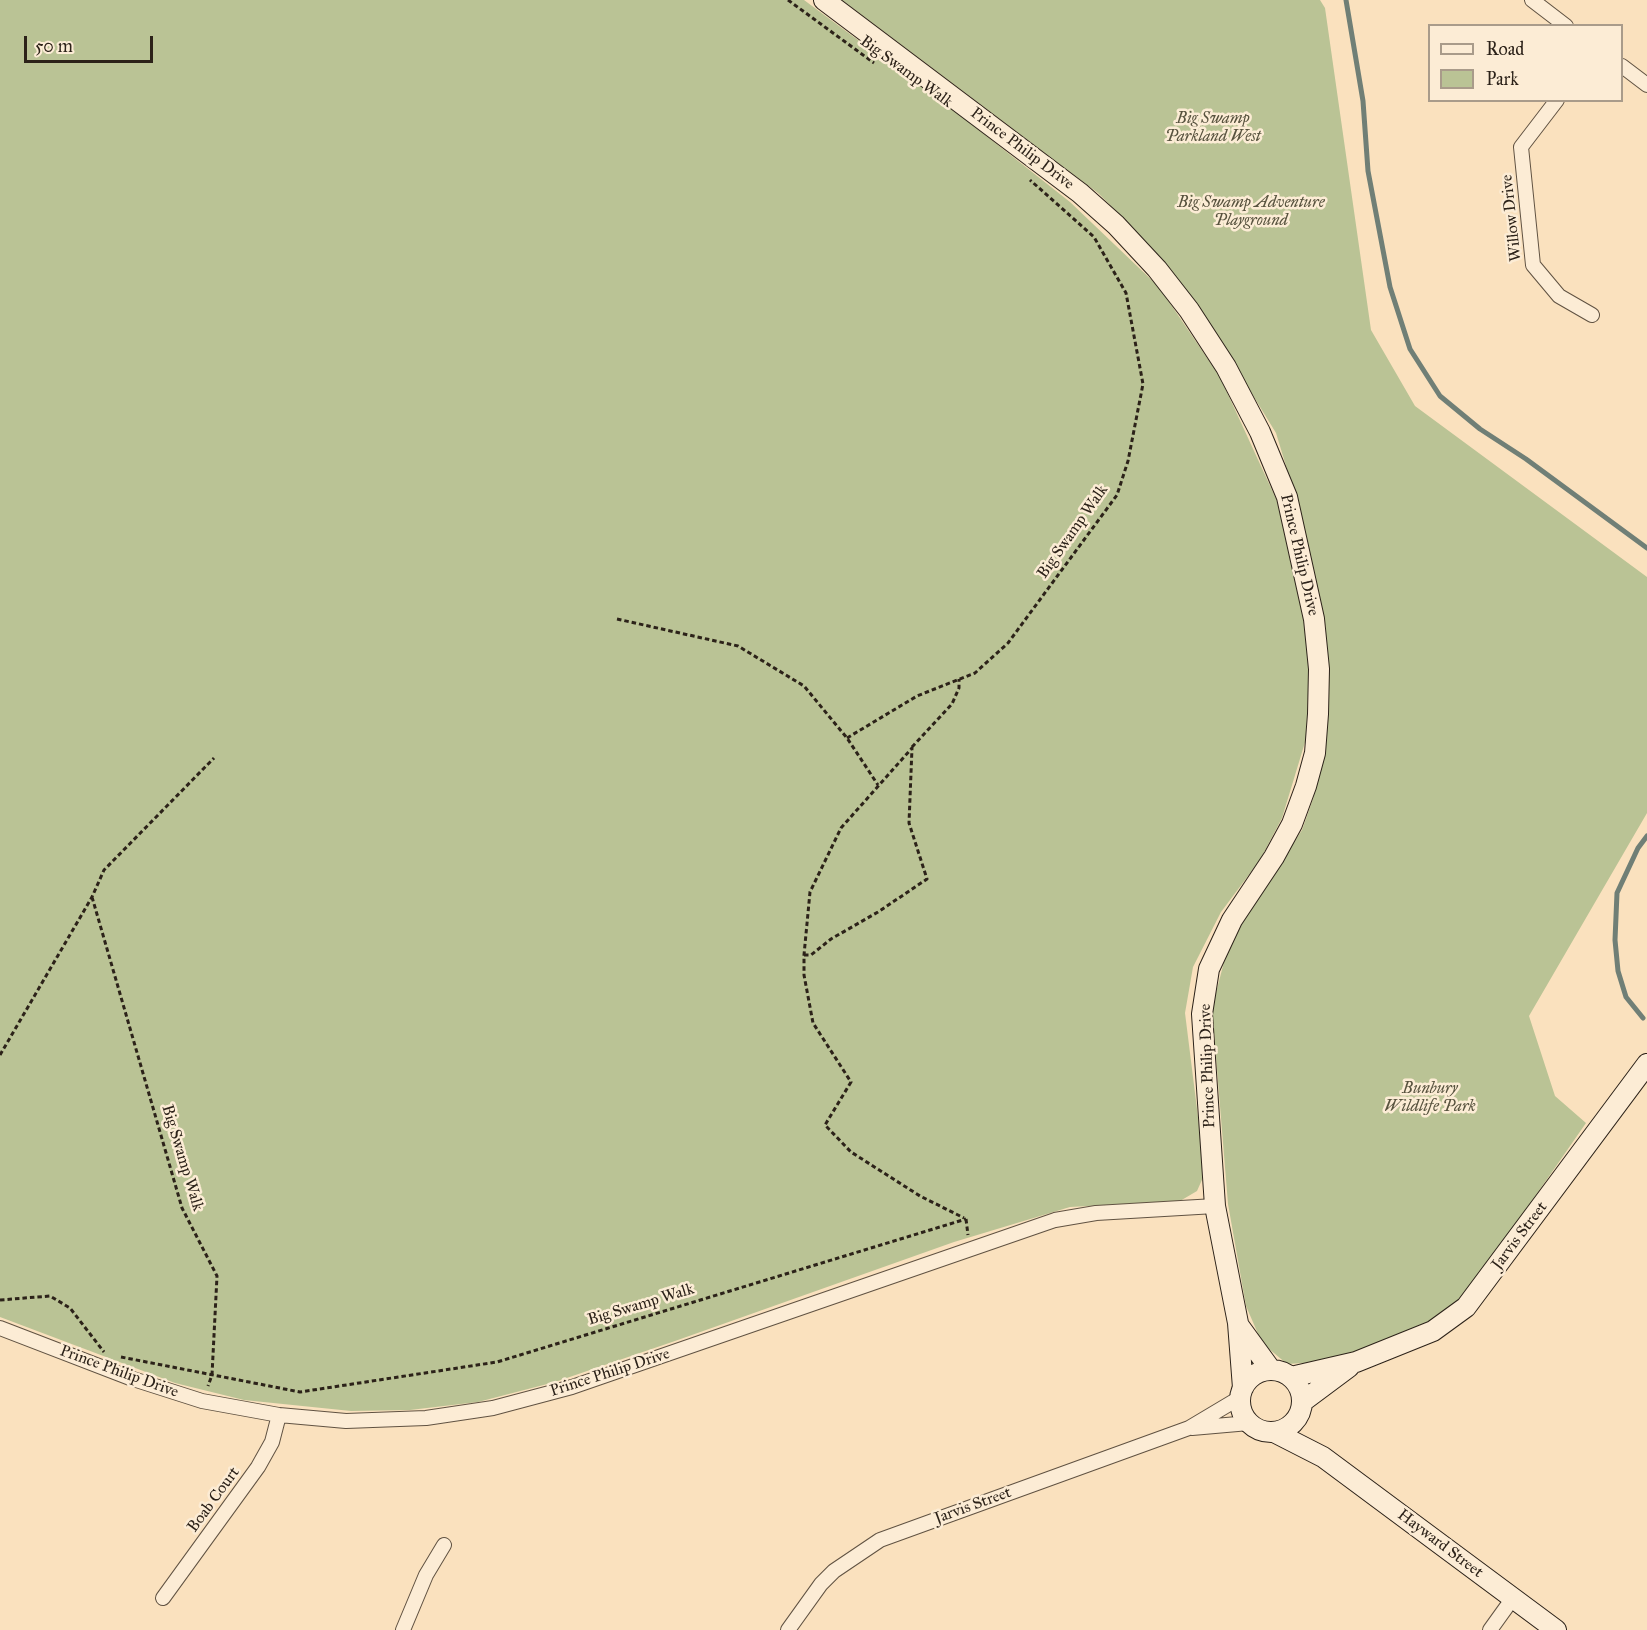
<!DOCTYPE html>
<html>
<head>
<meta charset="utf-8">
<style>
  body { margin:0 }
  #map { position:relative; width:1647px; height:1630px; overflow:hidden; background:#fae1be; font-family:"IM FELL Great Primer",serif }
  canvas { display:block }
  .legend { position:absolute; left:1428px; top:24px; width:195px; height:78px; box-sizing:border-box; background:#fcecd5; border:2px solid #a99b8a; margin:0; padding:8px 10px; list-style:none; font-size:18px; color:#2c2219 }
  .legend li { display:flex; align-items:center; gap:12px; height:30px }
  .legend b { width:30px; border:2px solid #a99b8a }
  .scale { position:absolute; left:24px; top:36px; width:129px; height:27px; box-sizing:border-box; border:3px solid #2c2219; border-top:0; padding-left:8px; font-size:18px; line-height:21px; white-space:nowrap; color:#2c2219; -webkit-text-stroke:4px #fcecd5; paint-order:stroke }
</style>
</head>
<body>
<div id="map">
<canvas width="1647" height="1630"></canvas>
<ul class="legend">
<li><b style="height:8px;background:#fcecd5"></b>Road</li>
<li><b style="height:16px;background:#bac395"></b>Park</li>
</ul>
<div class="scale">50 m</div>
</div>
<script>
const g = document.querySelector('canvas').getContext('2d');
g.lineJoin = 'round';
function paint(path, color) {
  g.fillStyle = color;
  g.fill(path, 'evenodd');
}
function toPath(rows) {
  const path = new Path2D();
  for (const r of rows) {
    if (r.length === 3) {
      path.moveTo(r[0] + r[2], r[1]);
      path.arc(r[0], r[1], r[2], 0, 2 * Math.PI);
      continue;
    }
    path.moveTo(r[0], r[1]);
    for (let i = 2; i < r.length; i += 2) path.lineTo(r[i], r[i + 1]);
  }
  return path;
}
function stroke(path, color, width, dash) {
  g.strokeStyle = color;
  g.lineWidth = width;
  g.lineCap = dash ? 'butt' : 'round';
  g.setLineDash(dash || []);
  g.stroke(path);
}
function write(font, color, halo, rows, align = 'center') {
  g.font = font + ' "IM FELL Great Primer",serif';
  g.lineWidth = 5;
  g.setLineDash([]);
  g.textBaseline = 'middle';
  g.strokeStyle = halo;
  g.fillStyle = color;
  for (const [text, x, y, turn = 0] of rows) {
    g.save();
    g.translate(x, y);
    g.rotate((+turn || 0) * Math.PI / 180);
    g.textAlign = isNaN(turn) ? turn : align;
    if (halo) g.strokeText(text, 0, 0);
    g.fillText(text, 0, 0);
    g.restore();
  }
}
const green = toPath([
  [0,0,804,0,970,123,1070,202,1159,287,1220,377,1277,501,1310,649,1306,739,1282,818,1260,860,1221,912,1193,967,1185,1013,1205,1173,1197,1191,1180,1201,1070,1207,954,1242,675,1341,555,1382,478,1402,410,1410,351,1411,244,1400,175,1383,0,1317],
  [842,0,1320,0,1325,8,1371,330,1415,406,1647,577,1647,813,1529,1016,1555,1096,1586,1123,1468,1293,1444,1316,1352,1353,1320,1362,1287,1364,1262,1343,1246,1306,1228,1204,1212,1008,1224,962,1239,926,1302,830,1313,799,1326,738,1326,629,1300,512,1276,433,1205,317,1126,221,1098,193]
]);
const stream = toPath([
  [1346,0,1363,101,1368,171,1390,287,1410,349,1440,396,1480,429,1526,459,1647,548],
  [1643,1018,1626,997,1618,971,1615,940,1617,893,1638,848,1647,836]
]);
const path = toPath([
  [788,0,874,63],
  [617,619,738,646,804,686,847,738,878,785],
  [847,738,917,696,975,673,1008,643,1117,495,1128,461,1143,384,1126,293,1094,237,1030,180],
  [912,747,952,704,959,688,959,679],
  [92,897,182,1208,217,1276,212,1375,208,1386],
  [804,955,811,955,831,939,878,912,927,879,909,823,912,748,841,828,810,892,804,955,804,975,813,1023,851,1082,825,1125,851,1152,920,1196,964,1218],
  [0,1055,92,897,104,870,214,758],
  [966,1219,968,1235],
  [0,1300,50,1296,70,1308,104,1352],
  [121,1357,300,1392,497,1362,966,1219]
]);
const street = toPath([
  [1532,0,1566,26],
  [1622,66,1647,85],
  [1557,100,1521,147,1533,265,1559,296,1592,315],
  [0,1328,130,1378,202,1401,279,1415,346,1421,426,1418,493,1408,572,1387,1055,1220,1096,1213,1215,1206],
  [1192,1428,1249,1423],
  [163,1598,258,1467,272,1442,279,1415],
  [403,1630,426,1575,444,1545],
  [788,1630,821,1584,834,1571,880,1540,1189,1428,1241,1397],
  [1490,1630,1513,1598]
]);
const secondary = toPath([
  [824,0,1080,193,1116,225,1157,269,1189,310,1226,367,1260,432,1287,497,1314,619,1319,669,1318,714,1315,753,1306,786,1292,824,1274,857,1232,920,1209,969,1202,1014,1215,1206,1238,1323,1243,1388],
  [1239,1326,1271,1370],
  [1271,1401,31],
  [1291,1377,1356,1362,1433,1331,1466,1307,1647,1064],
  [1302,1402,1349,1367],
  [1274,1432,1323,1457,1556,1630]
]);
const streetNames = [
  ["Big Swamp Walk",906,72,36],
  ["Prince Philip Drive",1022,149,37],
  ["Willow Drive",1512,218,-96],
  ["Big Swamp Walk",1073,532,-55],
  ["Prince Philip Drive",1299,555,77],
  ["Prince Philip Drive",1208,1066,-92],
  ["Big Swamp Walk",182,1158,73],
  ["Jarvis Street",1520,1236,-53],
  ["Big Swamp Walk",641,1305,-17],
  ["Prince Philip Drive",119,1372,20],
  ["Prince Philip Drive",610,1373,-18],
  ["Boab Court",214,1500,-54],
  ["Jarvis Street",973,1506,-20],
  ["Hayward Street",1440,1544,37]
];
const parkNames = [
  ["Big Swamp",1213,119],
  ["Parkland West",1213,137],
  ["Big Swamp Adventure",1251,203],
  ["Playground",1251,221],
  ["Bunbury",1430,1089],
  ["Wildlife Park",1430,1107]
];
paint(green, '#bac395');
stroke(stream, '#707f76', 5);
stroke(street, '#605242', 16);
stroke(secondary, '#2c2219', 22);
stroke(path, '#2c2219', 3, [4.5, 3]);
stroke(street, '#fcecd5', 14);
stroke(secondary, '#fcecd5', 20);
write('16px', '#2c2219', '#fcecd5', streetNames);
write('italic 16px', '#57523e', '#fcecd5', parkNames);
</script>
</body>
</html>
